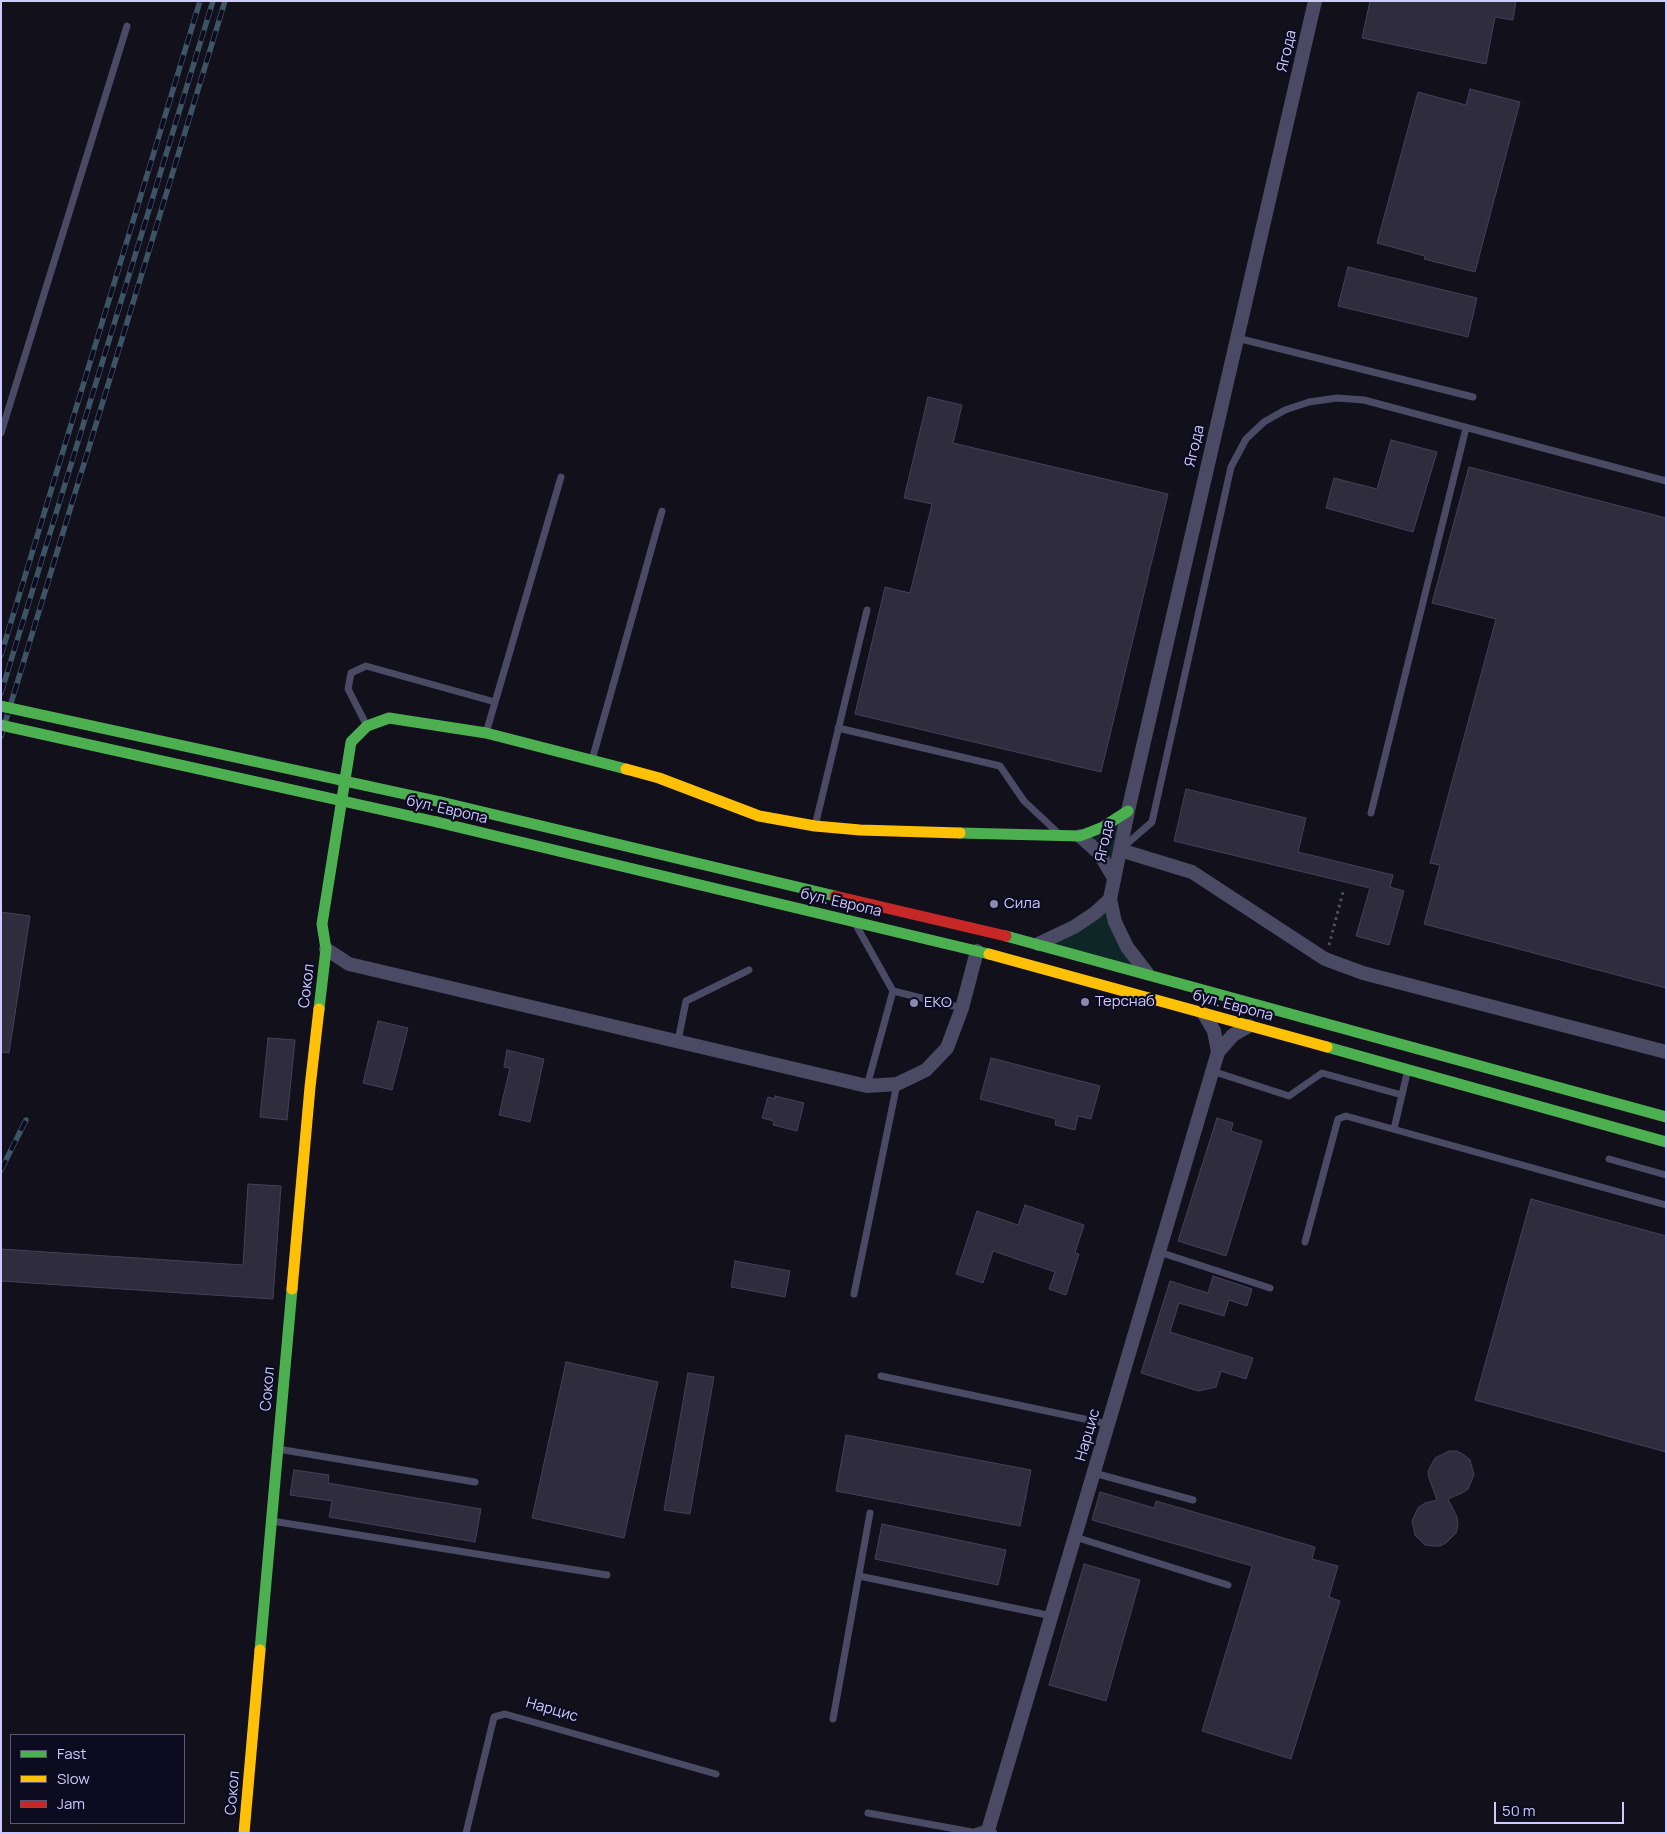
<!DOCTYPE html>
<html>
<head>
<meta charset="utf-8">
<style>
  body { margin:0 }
  #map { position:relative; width:1667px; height:1834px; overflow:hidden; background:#11101b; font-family:Manrope,sans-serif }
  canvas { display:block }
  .frame { position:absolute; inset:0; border:2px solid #cdcaff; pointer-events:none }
  .legend { position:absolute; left:10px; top:1734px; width:175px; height:90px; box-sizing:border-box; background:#0d0b20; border:1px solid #5a5779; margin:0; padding:6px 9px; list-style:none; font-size:15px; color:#cdcaff }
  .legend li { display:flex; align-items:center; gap:10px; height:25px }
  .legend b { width:25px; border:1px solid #5a5779 }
  .scale { position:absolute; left:1494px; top:1802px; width:130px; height:22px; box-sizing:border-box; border:2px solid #cdcaff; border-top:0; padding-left:6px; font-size:15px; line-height:18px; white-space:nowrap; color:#cdcaff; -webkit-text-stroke:4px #0d0b20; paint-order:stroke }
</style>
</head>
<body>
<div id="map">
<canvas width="1667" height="1834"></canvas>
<div class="frame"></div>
<ul class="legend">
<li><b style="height:6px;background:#4caf50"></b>Fast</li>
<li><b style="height:6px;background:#ffc107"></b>Slow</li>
<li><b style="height:6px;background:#c62828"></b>Jam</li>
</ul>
<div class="scale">50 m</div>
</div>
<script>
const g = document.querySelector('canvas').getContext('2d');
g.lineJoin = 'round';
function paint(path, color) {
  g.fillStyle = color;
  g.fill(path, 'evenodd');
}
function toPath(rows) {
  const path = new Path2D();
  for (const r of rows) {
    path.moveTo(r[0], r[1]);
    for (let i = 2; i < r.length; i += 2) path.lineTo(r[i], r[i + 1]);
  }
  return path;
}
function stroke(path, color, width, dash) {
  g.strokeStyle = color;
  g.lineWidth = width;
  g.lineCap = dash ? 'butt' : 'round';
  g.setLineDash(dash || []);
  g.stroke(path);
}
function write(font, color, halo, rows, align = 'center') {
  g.font = font + ' Manrope,sans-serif';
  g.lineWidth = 4.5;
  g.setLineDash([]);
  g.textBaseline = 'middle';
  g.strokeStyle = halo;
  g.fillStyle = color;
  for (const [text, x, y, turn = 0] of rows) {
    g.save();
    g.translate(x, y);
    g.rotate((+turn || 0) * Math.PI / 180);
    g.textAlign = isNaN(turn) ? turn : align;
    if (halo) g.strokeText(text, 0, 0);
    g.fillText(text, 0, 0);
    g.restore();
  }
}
const green = toPath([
  [1128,811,1114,878,1080,836],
  [1110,899,1147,973,1038,944]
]);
const building = toPath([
  [1370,1,1516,1,1513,20,1495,17,1486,64,1362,38,1370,1],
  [1470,89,1520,102,1475,272,1424,259,1425,256,1377,243,1418,92,1466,105,1470,89],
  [1348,267,1477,298,1468,337,1338,306,1348,267],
  [928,397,962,405,953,443,1168,494,1101,772,855,714,885,587,910,593,932,504,904,498,928,397],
  [1391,440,1437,452,1413,532,1326,508,1334,478,1377,489,1391,440],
  [1469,467,1666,518,1666,988,1424,924,1440,865,1430,863,1496,619,1432,603,1469,467],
  [1186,789,1306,818,1298,852,1393,875,1390,887,1404,891,1389,945,1356,936,1370,888,1174,841,1186,789],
  [1,912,30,916,9,1053,1,1052,1,912],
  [378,1021,408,1028,392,1090,363,1083,378,1021],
  [268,1038,295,1040,287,1120,260,1117,268,1038],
  [507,1050,544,1059,530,1122,499,1115,510,1068,504,1067,507,1050],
  [991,1058,1100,1086,1091,1119,1078,1116,1075,1130,1055,1125,1056,1119,980,1099,991,1058],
  [775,1096,804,1103,797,1131,773,1125,774,1121,762,1118,768,1097,775,1099,775,1096],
  [1217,1118,1233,1123,1231,1131,1262,1141,1226,1256,1178,1241,1217,1118],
  [248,1184,281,1186,273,1299,1,1281,1,1249,243,1265,248,1184],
  [1531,1199,1666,1236,1666,1452,1475,1400,1531,1199],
  [1025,1205,1084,1225,1075,1253,1079,1254,1066,1295,1049,1289,1055,1272,993,1251,983,1283,956,1274,977,1211,1018,1225,1025,1205],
  [735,1261,790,1271,785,1297,731,1287,735,1261],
  [1213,1276,1252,1289,1247,1306,1229,1300,1224,1316,1179,1303,1170,1332,1253,1358,1246,1379,1221,1371,1216,1387,1198,1391,1141,1373,1170,1281,1208,1293,1213,1276],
  [566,1362,658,1382,624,1538,532,1518,566,1362],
  [688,1373,714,1377,690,1514,664,1510,688,1373],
  [846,1435,1031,1470,1020,1526,836,1491,846,1435],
  [1449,1451,1457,1451,1464,1455,1470,1460,1474,1475,1468,1489,1462,1493,1448,1499,1457,1517,1458,1525,1456,1533,1446,1543,1440,1546,1432,1546,1425,1545,1415,1535,1412,1521,1418,1508,1425,1503,1437,1500,1429,1478,1428,1471,1435,1458,1449,1451],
  [294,1470,329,1475,328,1483,481,1509,475,1542,329,1517,332,1501,290,1495,294,1470],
  [1100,1492,1154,1508,1156,1501,1315,1547,1312,1559,1338,1566,1329,1597,1340,1601,1291,1759,1202,1731,1252,1566,1092,1520,1100,1492],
  [882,1524,1006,1550,998,1585,875,1559,882,1524],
  [1084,1564,1140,1580,1106,1701,1049,1685,1084,1564]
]);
const path = toPath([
  [1329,945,1343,892]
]);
const lane = toPath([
  [1237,338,1473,397],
  [1,433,127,26],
  [367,726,348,689,351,673,366,666,495,702],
  [838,728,1000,766,1024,801,1056,831],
  [486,733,561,477],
  [592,760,662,511],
  [1371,813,1466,428],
  [815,826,867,610],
  [1122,848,1152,822,1231,467,1246,439,1264,422,1285,410,1309,402,1337,398,1364,400,1666,481],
  [856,925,893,991,962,1008],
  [678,1041,686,1001,749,970],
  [1212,1071,1289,1096,1322,1073,1402,1095],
  [867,1086,893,991],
  [1394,1129,1408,1069],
  [1609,1159,1666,1175],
  [1305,1242,1338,1119,1346,1116,1666,1205],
  [1159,1252,1270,1288],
  [854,1294,897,1084],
  [881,1376,1108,1424],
  [278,1449,475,1482],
  [1094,1473,1193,1500],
  [272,1521,607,1575],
  [1075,1537,1228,1585],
  [859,1576,1052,1616],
  [833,1719,870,1513],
  [868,1813,972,1832],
  [466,1833,494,1717,505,1714,716,1774],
  [971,1833,989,1827,994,1833]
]);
const street = toPath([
  [1080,836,1099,853,1114,878],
  [1120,850,1192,872,1325,959,1363,973,1666,1052],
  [1038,944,1074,927,1095,913,1110,899],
  [326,949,349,964,867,1086,897,1084,926,1070,947,1048,962,1008,977,951],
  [1147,973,1127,947,1115,922,1110,899,1128,811,1315,1],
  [1204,1014,1214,1031,1218,1052],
  [989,1827,1218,1052,1233,1035,1249,1026]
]);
const fast = toPath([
  [441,802,835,896],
  [437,822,989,954],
  [960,833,1080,836,1103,827,1128,811],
  [1006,936,1666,1117],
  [319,1009,326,949,322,924,351,742,367,726,389,718,486,733,626,769],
  [1327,1047,1666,1142],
  [260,1650,292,1289]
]);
const slow = toPath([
  [626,769,659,778,759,816,815,826,860,830,960,833],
  [989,954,1327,1047],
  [292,1289,310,1087,319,1009],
  [244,1833,260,1650]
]);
const jam = toPath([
  [835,896,1006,936]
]);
const rail = toPath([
  [1,655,200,1],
  [1,693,213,1],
  [1,736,225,1],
  [1,1170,26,1120]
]);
const fastBridge = toPath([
  [1,706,441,802],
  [1,725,437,822]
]);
const markers = [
  [994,904,5,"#8b89af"],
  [1085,1002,5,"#8b89af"],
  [914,1003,5,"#8b89af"]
];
const streetNames = [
  ["Ягода",1287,51,-77],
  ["Ягода",1195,446,-77],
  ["бул. Европа",447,810,13],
  ["Ягода",1105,841,-78],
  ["бул. Европа",841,903,13],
  ["Сокол",307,986,-83],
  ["бул. Европа",1233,1006,15],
  ["Сокол",268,1389,-85],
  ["Нарцис",1088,1435,-74],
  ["Нарцис",552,1710,16],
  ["Сокол",233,1793,-85]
];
const poiNames = [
  ["Сила",1004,904],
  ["Терснаб",1095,1002],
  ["EKO",924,1003]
];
paint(green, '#0e2726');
paint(building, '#2f2c3e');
stroke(building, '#44415a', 1);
stroke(path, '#445664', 3, [2.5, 4]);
stroke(lane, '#4a4a65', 7);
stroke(street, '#4a4a65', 14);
stroke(fast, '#4caf50', 11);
stroke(slow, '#ffc107', 11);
stroke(jam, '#c62828', 11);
stroke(rail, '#3c5465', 5.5);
stroke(rail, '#0d0b20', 4, [11]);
stroke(fastBridge, '#4caf50', 11);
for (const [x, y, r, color] of markers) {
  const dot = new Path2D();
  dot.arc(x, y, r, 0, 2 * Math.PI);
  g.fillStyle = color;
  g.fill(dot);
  stroke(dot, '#0d0b20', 2);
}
write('15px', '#cdcaff', '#0d0b20', streetNames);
write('15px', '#cdcaff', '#0d0b20', poiNames, 'left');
</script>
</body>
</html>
